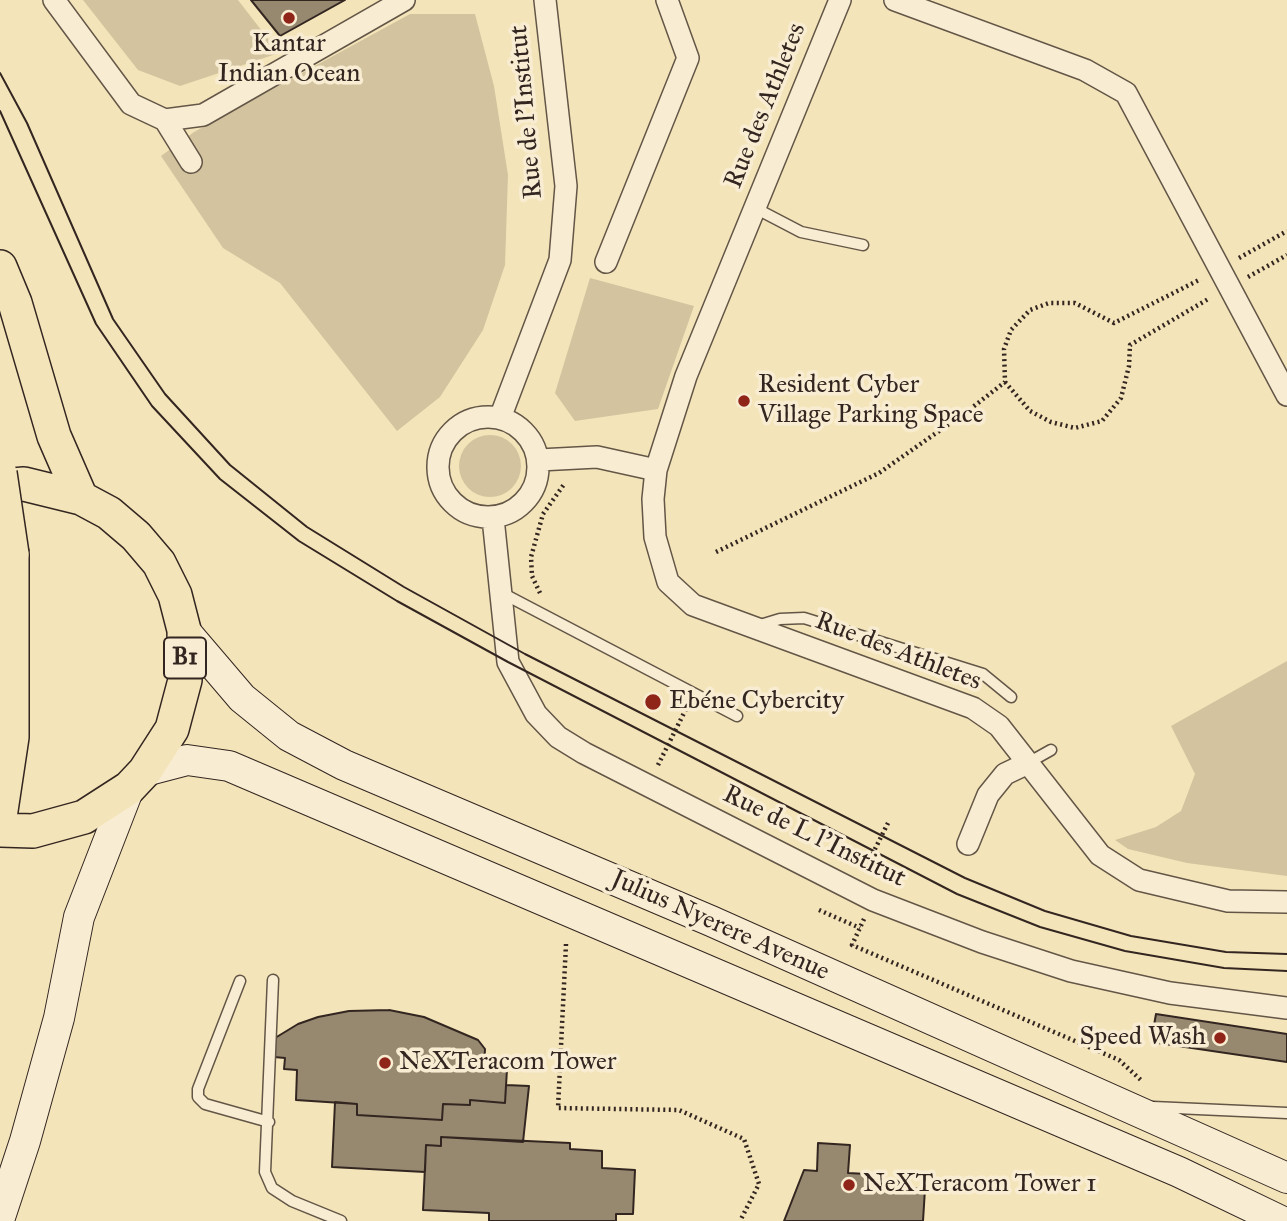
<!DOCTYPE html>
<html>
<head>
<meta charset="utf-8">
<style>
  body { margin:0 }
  canvas { display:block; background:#f4e4b9 }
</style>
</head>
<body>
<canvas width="1287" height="1221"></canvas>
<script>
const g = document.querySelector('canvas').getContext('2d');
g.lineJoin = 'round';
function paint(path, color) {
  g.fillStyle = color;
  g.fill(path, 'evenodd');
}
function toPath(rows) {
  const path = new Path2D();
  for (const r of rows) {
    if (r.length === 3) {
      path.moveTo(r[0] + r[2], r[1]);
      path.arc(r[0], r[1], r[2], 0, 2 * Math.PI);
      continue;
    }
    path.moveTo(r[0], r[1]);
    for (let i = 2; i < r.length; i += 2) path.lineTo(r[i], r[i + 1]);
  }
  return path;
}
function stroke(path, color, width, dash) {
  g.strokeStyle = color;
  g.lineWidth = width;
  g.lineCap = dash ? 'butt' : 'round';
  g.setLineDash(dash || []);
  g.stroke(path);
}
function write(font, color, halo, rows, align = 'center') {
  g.font = font + ' "IM FELL Great Primer",serif';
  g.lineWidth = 7;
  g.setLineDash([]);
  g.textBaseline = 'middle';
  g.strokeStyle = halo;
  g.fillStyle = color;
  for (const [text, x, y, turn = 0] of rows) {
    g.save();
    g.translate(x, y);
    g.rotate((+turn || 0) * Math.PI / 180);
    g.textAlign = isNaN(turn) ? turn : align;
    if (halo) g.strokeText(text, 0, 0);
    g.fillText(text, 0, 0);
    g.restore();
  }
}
const green = toPath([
  [83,0,238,0,279,53,180,86,138,70],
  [410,14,475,14,494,86,508,175,505,265,483,330,440,397,397,431,280,283,223,248,161,156,194,132],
  [590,278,694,306,658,409,575,421,555,393],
  [490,466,31],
  [1287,661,1287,876,1187,863,1128,849,1115,840,1156,827,1181,811,1195,774,1171,726]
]);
const building = toPath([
  [251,0,345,0,280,36,251,0],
  [389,1010,424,1017,478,1040,485,1049,484,1068,507,1069,505,1103,470,1100,470,1105,443,1104,442,1120,357,1115,357,1104,296,1100,297,1070,284,1069,285,1058,274,1057,275,1038,298,1024,318,1017,349,1011,389,1010],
  [1156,1014,1287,1034,1287,1062,1151,1042,1156,1014],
  [506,1085,529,1086,523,1142,441,1137,441,1146,426,1145,425,1172,332,1167,335,1102,357,1104,357,1115,442,1120,443,1104,470,1105,470,1100,505,1103,506,1085],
  [441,1137,570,1143,570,1149,602,1151,602,1168,635,1170,633,1214,616,1214,616,1221,489,1221,489,1213,423,1210,426,1145,441,1146,441,1137],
  [818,1143,850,1145,848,1173,867,1174,867,1179,900,1181,900,1188,925,1189,923,1221,784,1221,804,1170,817,1171,818,1143]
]);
const path = toPath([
  [1239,258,1287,231],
  [1248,277,1287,255],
  [1005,382,1030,411,1051,422,1075,428,1102,421,1121,398,1129,366,1130,345,1210,298],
  [716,552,879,473,969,410,1005,382,1004,349,1011,330,1030,310,1049,303,1075,303,1114,323,1201,279],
  [540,593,532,576,531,557,543,514,565,483],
  [658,765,687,707],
  [865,869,888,823],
  [819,910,860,928],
  [864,919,852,945,1119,1060,1142,1081],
  [566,944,558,1108,679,1110,744,1139,759,1184,740,1221]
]);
const lane = toPath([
  [755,208,801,232,863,245],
  [500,592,737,716],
  [757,626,780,619,804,618,983,674,1011,697],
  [1026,764,1051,750],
  [273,980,265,1172,272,1188,292,1201,341,1221],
  [240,981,198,1089,198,1097,205,1104,269,1122],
  [1153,1107,1287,1113]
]);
const street = toPath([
  [54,0,131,104,165,120,191,162],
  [840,0,686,376,656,470,653,499,655,537,668,582,693,605,973,708,999,726,1100,855,1139,880,1228,901,1287,902],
  [895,0,1085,70,1126,93,1287,395],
  [165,120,203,115,404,0],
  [606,262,688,58,667,0],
  [488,467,50],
  [500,418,560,260,566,186,545,0],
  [539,460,597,457,656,470],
  [493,518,508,662,536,714,558,737,584,753,873,900,982,942,1071,971,1170,993,1287,1008],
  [968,844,988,795,1005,774,1026,764]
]);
const secondary = toPath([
  [184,630,242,698,289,736,344,765,711,921,1287,1178],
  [145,771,187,760,229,766,1179,1172,1281,1221],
  [0,1217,25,1141,59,1018,79,917,129,788]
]);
const primary = toPath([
  [0,267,15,303,54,436,81,498],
  [0,486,24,484,81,498,109,513,136,536,159,563,175,595,184,630,185,680,172,729,145,771,129,788,84,817,33,831,0,830],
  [0,817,12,737,12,554]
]);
const tram = toPath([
  [0,73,27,123,113,319,165,394,230,465,307,527,404,587,525,654,965,878,1045,911,1131,936,1226,952,1287,954],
  [0,111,96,324,152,406,220,479,299,541,397,601,508,662,957,894,1040,927,1125,951,1224,968,1287,971]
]);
const primaryBridge = toPath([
  [0,473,12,554]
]);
const markers = [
  [289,18,7,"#8f2418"],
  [744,401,7,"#8f2418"],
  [653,702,9,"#8f2418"],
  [1220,1038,7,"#8f2418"],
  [385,1063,7,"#8f2418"],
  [849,1185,7,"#8f2418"]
];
const shields = [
  [185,658,42]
];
const shieldNames = [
  ["B1",185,658]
];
const poiNames = [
  ["Kantar",289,45,"center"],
  ["Indian Ocean",289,75,"center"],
  ["Resident Cyber",758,386],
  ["Village Parking Space",758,416],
  ["Ebéne Cybercity",669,702],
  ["Speed Wash",1206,1038,"right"],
  ["NeXTeracom Tower",399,1063],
  ["NeXTeracom Tower 1",863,1185]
];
const streetNames = [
  ["Rue des Athletes",766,106,-68],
  ["Rue de l'Institut",527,112,-95],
  ["Rue des Athletes",898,652,21],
  ["Rue de L l'Institut",814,837,26],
  ["Julius Nyerere Avenue",720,926,24]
];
paint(green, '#d3c49f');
paint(building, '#978970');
stroke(building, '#332621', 2);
stroke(lane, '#635647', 13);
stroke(street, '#635647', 24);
stroke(secondary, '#332621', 32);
stroke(primary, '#332621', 36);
stroke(path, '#332621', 4.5, [2, 3.5]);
stroke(lane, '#f8edd2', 10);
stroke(street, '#f8edd2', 21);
stroke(secondary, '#f8edd2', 30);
stroke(primary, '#f4e4b9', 33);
stroke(tram, '#332621', 2);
stroke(primaryBridge, '#332621', 36, []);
stroke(primaryBridge, '#f4e4b9', 33);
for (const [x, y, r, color] of markers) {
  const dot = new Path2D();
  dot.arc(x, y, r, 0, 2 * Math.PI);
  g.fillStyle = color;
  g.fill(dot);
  stroke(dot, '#f8edd2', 2.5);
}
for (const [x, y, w] of shields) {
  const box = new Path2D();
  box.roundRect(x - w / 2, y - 20.5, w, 41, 5);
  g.fillStyle = '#f8edd2';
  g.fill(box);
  stroke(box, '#332621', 2);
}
write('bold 24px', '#332621', null, shieldNames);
write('26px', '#332621', '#f8edd2', poiNames, 'left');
write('26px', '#332621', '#f8edd2', streetNames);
</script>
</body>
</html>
